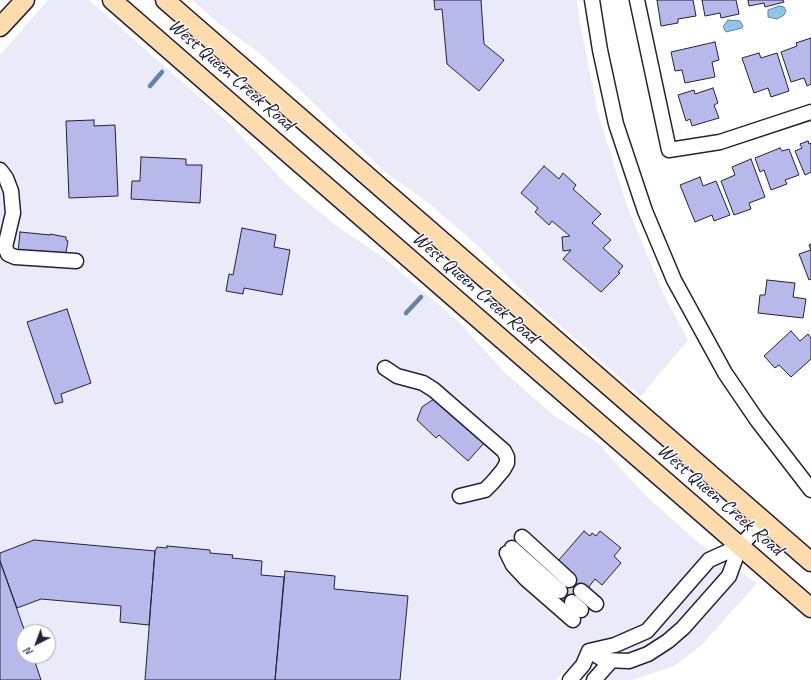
<!DOCTYPE html>
<html>
<head>
<meta charset="utf-8">
<style>
  body { margin:0 }
  #map { position:relative; width:811px; height:680px; overflow:hidden; background:#fff; font-family:Caveat,sans-serif }
  canvas { display:block }
  .north { position:absolute; left:16px; top:624px; width:40px; height:40px; box-sizing:border-box; background:#fff; border:1px solid #a7a7b1; border-radius:50%; rotate:222deg; font-size:11px; font-weight:700; line-height:16px; text-align:center; color:#22223b }
  .north::after { content:''; display:block; margin:auto; width:14px; height:18px; background:#22223b; clip-path:polygon(50% 0,100% 100%,50% 72%,0 100%) }
</style>
</head>
<body>
<div id="map">
<canvas width="811" height="680"></canvas>
<div class="north">N</div>
</div>
<script>
const g = document.querySelector('canvas').getContext('2d');
g.lineJoin = 'round';
function paint(path, color) {
  g.fillStyle = color;
  g.fill(path, 'evenodd');
}
function toPath(rows) {
  const path = new Path2D();
  for (const r of rows) {
    path.moveTo(r[0], r[1]);
    for (let i = 2; i < r.length; i += 2) path.lineTo(r[i], r[i + 1]);
  }
  return path;
}
function stroke(path, color, width, dash) {
  g.strokeStyle = color;
  g.lineWidth = width;
  g.lineCap = dash ? 'butt' : 'round';
  g.setLineDash(dash || []);
  g.stroke(path);
}
function write(font, color, halo, rows, align = 'center') {
  g.font = font + ' Caveat,sans-serif';
  g.lineWidth = 3;
  g.setLineDash([]);
  g.textBaseline = 'middle';
  g.strokeStyle = halo;
  g.fillStyle = color;
  for (const [text, x, y, turn = 0] of rows) {
    g.save();
    g.translate(x, y);
    g.rotate((+turn || 0) * Math.PI / 180);
    g.textAlign = isNaN(turn) ? turn : align;
    if (halo) g.strokeText(text, 0, 0);
    g.fillText(text, 0, 0);
    g.restore();
  }
}
const built = toPath([
  [48,0,89,0,229,123,286,184,334,224,388,261,458,321,506,374,555,416,597,442,645,495,700,544,757,583,701,646,674,666,632,680,594,680,566,669,556,680,0,680,0,55],
  [24,632,48,632,48,656,24,656],
  [192,0,577,0,580,23,598,113,627,206,664,295,688,340,641,396,532,301,479,247,430,204,385,172,302,92,258,52,222,26]
]);
const water = toPath([
  [779,6,784,7,786,11,784,15,777,19,768,17,768,10,779,6],
  [728,20,740,21,743,26,742,28,726,32,723,27,728,20]
]);
const stream = toPath([
  [150,86,162,72],
  [406,313,421,297]
]);
const building = toPath([
  [434,0,481,0,484,44,504,60,479,91,447,64,442,9,435,10,434,0],
  [657,0,693,0,696,16,678,19,678,23,661,26,657,0],
  [702,0,736,0,739,14,721,18,720,13,705,16,702,0],
  [748,0,783,0,784,2,765,7,764,3,749,6,748,0],
  [811,38,811,84,807,86,804,78,791,82,781,52,797,46,796,43,811,38],
  [715,42,719,60,712,62,715,77,685,83,682,70,675,71,671,52,715,42],
  [759,53,761,58,777,53,789,91,771,97,768,88,754,93,742,58,759,53],
  [713,88,718,103,714,105,719,118,692,126,690,119,686,121,678,95,694,90,695,94,713,88],
  [94,120,94,126,115,125,118,196,69,198,66,121,94,120],
  [808,141,809,144,811,143,811,172,805,175,795,151,802,148,800,144,808,141],
  [780,148,782,151,789,149,799,175,785,180,787,184,771,190,764,170,760,172,755,158,780,148],
  [141,157,186,159,186,165,202,165,200,203,131,199,132,181,140,181,141,157],
  [751,159,765,197,749,203,751,209,734,215,721,181,735,175,732,167,751,159],
  [544,166,559,179,563,173,576,185,573,189,601,214,592,223,611,240,603,248,623,266,618,272,620,273,601,292,563,259,571,250,563,251,562,237,570,236,552,221,549,225,535,212,538,208,521,193,544,166],
  [700,177,703,186,716,181,730,215,714,221,712,215,695,222,680,185,700,177],
  [242,228,276,235,274,247,290,250,282,295,244,288,243,294,226,291,229,274,233,275,242,228],
  [20,232,50,235,50,234,66,237,66,240,68,241,65,257,18,253,20,232],
  [811,244,811,279,809,280,799,254,811,250,809,245,811,244],
  [767,280,795,283,793,297,806,299,803,318,758,313,760,295,765,295,767,280],
  [67,309,91,383,61,394,63,402,55,404,27,322,67,309],
  [791,331,800,341,808,334,811,338,811,359,791,377,779,365,775,368,764,356,791,331],
  [434,399,484,443,468,461,439,435,436,438,417,420,422,407,434,399],
  [584,531,590,536,592,533,596,536,600,531,621,548,614,556,621,563,602,585,595,579,588,588,585,586,567,607,555,596,573,575,558,561,584,531],
  [34,540,155,551,149,625,120,622,121,606,41,599,17,608,0,561,0,553,34,540],
  [167,546,210,550,210,553,233,555,232,558,262,561,261,575,284,577,275,680,145,680,155,551,157,547,167,548,167,546],
  [0,561,25,632,24,656,33,656,41,680,0,680,0,561],
  [285,571,335,576,334,589,408,596,400,680,275,680,285,571]
]);
const minorTunnel = toPath([
  [565,585,577,595]
]);
const minor = toPath([
  [592,0,600,50,616,124,645,211,674,280,725,373,757,420,811,490],
  [637,0,669,150,720,142,811,112],
  [0,170,6,178,11,191,13,213,5,247,8,254,15,257,76,261],
  [385,368,397,376,423,383,434,390,504,451,507,457,507,463,503,470,492,483,485,490,460,496],
  [522,537,569,580],
  [512,548,560,591],
  [507,553,513,565,526,579,573,620],
  [581,591,596,604],
  [572,602,581,610],
  [589,651,604,660,629,661,648,654,668,641,683,628,729,576,740,546,764,521],
  [589,651,615,645,647,631,709,560,740,546],
  [570,680,583,665,589,651],
  [594,680,611,661]
]);
const major = toPath([
  [112,0,811,608],
  [165,0,811,562],
  [0,27,25,0]
]);
const streetNames = [
  ["West Queen Creek Road",231,75,41],
  ["West Queen Creek Road",475,288,41],
  ["West Queen Creek Road",720,500,41]
];
paint(built, '#eaeaf9');
paint(water, '#90c4ed');
stroke(water, '#6483a6', 1);
stroke(stream, '#6483a6', 4.5);
paint(building, '#b8b9eb');
stroke(building, '#22223b', 1);
stroke(minorTunnel, '#d3d3d8', 14, [14, 7]);
stroke(minor, '#22223b', 17);
stroke(major, '#22223b', 21);
stroke(minor, '#fff', 14);
stroke(major, '#fedbac', 18);
write('20px', '#22223b', '#fff', streetNames);
</script>
</body>
</html>
